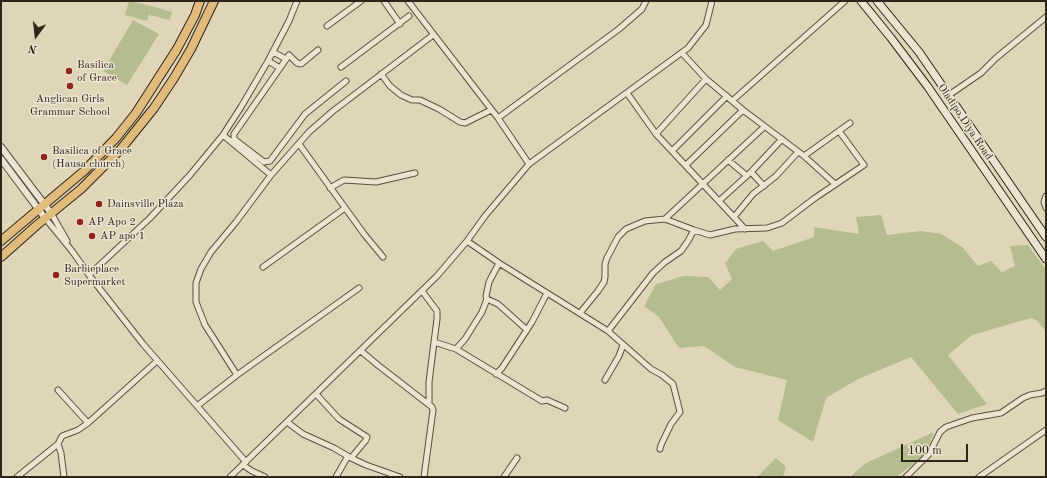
<!DOCTYPE html>
<html>
<head>
<meta charset="utf-8">
<style>
  body { margin:0 }
  #map { position:relative; width:1047px; height:478px; overflow:hidden; background:#e0d6b7; font-family:"Old Standard TT",serif }
  canvas { display:block }
  .frame { position:absolute; inset:0; border:2px solid #2f2419; pointer-events:none }
  .north { position:absolute; left:16px; top:16px; width:40px; height:40px; -webkit-text-stroke:3px #ebe4d0; paint-order:stroke; rotate:195deg; font-size:11px; font-weight:700; line-height:16px; text-align:center; color:#2f2419 }
  .north::after { content:''; display:block; margin:auto; width:14px; height:18px; background:#2f2419; clip-path:polygon(50% 0,100% 100%,50% 72%,0 100%) }
  .scale { position:absolute; left:901px; top:444px; width:67px; height:18px; box-sizing:border-box; border:2px solid #2f2419; border-top:0; padding-left:5px; font-size:12px; line-height:14px; white-space:nowrap; color:#2f2419; -webkit-text-stroke:3px #ebe4d0; paint-order:stroke }
</style>
</head>
<body>
<div id="map">
<canvas width="1047" height="478"></canvas>
<div class="frame"></div>
<div class="north">N</div>
<div class="scale">100 m</div>
</div>
<script>
const g = document.querySelector('canvas').getContext('2d');
g.lineJoin = 'round';
function paint(path, color) {
  g.fillStyle = color;
  g.fill(path, 'evenodd');
}
function toPath(rows) {
  const path = new Path2D();
  for (const r of rows) {
    path.moveTo(r[0], r[1]);
    for (let i = 2; i < r.length; i += 2) path.lineTo(r[i], r[i + 1]);
  }
  return path;
}
function stroke(path, color, width, dash) {
  g.strokeStyle = color;
  g.lineWidth = width;
  g.lineCap = dash ? 'butt' : 'round';
  g.setLineDash(dash || []);
  g.stroke(path);
}
function write(font, color, halo, rows, align = 'center') {
  g.font = font + ' "Old Standard TT",serif';
  g.lineWidth = 3;
  g.setLineDash([]);
  g.textBaseline = 'middle';
  g.strokeStyle = halo;
  g.fillStyle = color;
  for (const [text, x, y, turn = 0] of rows) {
    g.save();
    g.translate(x, y);
    g.rotate((+turn || 0) * Math.PI / 180);
    g.textAlign = isNaN(turn) ? turn : align;
    if (halo) g.strokeText(text, 0, 0);
    g.fillText(text, 0, 0);
    g.restore();
  }
}
const green = toPath([
  [129,1,151,6,147,21,125,15],
  [151,6,172,12,170,20,149,15],
  [133,20,159,34,127,85,103,71],
  [881,215,887,235,922,231,941,234,962,247,978,266,991,261,1002,272,1015,266,1010,246,1028,245,1046,270,1046,331,1036,320,1031,318,972,335,948,355,987,404,958,414,911,357,858,379,826,398,813,442,778,420,787,380,735,367,704,346,679,348,659,317,644,306,656,284,684,276,708,277,720,290,732,279,725,263,736,249,763,241,773,251,814,237,814,227,859,234,856,217],
  [934,432,925,455,896,477,850,477,866,463],
  [776,458,786,467,783,477,757,477]
]);
const minor = toPath([
  [384,1,400,24],
  [408,1,498,118,529,164],
  [327,26,361,1],
  [318,50,301,64,297,63,289,55,234,134,234,139,264,162,270,161,305,114,346,81],
  [273,52,286,59],
  [682,53,706,79,743,110,804,156,835,184],
  [268,61,280,68],
  [341,67,409,16],
  [381,74,390,86,401,95,412,100,420,100,439,109,460,122,465,123,491,110],
  [627,93,656,134,745,229],
  [949,95,981,73,996,58,1046,17],
  [732,101,845,1],
  [498,118,619,29,642,9,646,1],
  [656,134,706,79],
  [223,135,271,175],
  [299,144,364,234,383,257],
  [673,150,727,96],
  [804,156,850,123],
  [728,160,747,176],
  [686,165,743,110],
  [751,172,764,186],
  [330,188,344,180,376,182,415,173],
  [1046,196,1044,202,1046,208],
  [719,201,751,172,782,139],
  [51,213,67,241],
  [734,217,753,194,776,176,798,152],
  [45,218,72,251,89,275,143,344,246,462],
  [665,219,764,127],
  [467,241,499,263,608,331,651,369,662,375,673,384,680,412,671,424,661,445,660,449],
  [263,267,345,208],
  [89,275,150,218,190,175,223,135,241,107,268,61,289,21,297,1],
  [422,291,437,311,437,319,434,342,456,349,542,401,547,400,565,408],
  [487,299,498,304,527,330],
  [580,313,598,291,604,282,605,277,605,264,607,258,618,237,626,229,645,221,665,219,694,230,710,235,735,229,767,228,782,223,815,198,864,165,839,131],
  [608,331,653,273,665,262,681,251,688,241,694,230],
  [456,349,465,339,482,312,487,299,486,296,489,282,499,263],
  [361,351,379,366,432,407,433,410,424,477],
  [496,374,502,368,532,322,547,293],
  [237,375,205,325,196,302,196,283,201,269,211,252,236,222,271,175,309,132,333,111,433,35],
  [605,380,619,356,623,345],
  [58,390,88,423],
  [316,394,339,419,367,437,366,440,351,458],
  [429,403,429,382,434,342],
  [197,406,237,375,359,288],
  [287,422,303,434,334,448,351,458,366,465,400,477],
  [243,465,252,471,265,477],
  [17,477,58,444],
  [64,477,61,453,58,444,62,436,78,430,88,423,157,361],
  [230,477,437,276,467,241,485,216,529,164,688,48,706,25,712,1],
  [336,477,348,456],
  [504,477,517,458],
  [906,477,929,454,940,432,946,427,972,418,1001,413,1023,398,1030,395,1042,393,1046,391],
  [979,477,1046,430]
]);
const tertiary = toPath([
  [1,147,51,213],
  [1,159,45,218]
]);
const secondary = toPath([
  [861,1,891,38,928,87,1046,259],
  [877,1,919,52,1046,237]
]);
const primary = toPath([
  [1,241,84,171,116,138,136,113,177,49,195,15,200,1],
  [1,257,37,225,81,189,121,149,154,108,174,78,191,49,214,1]
]);
const markers = [
  [69,71,4,"#8f2418"],
  [70,86,4,"#8f2418"],
  [44,157,4,"#8f2418"],
  [99,204,4,"#8f2418"],
  [80,222,4,"#8f2418"],
  [92,236,4,"#8f2418"],
  [56,275,4,"#8f2418"]
];
const poiNames = [
  ["Basilica",77,65],
  ["of Grace",77,78],
  ["Anglican Girls",70,99,"center"],
  ["Grammar School",70,112,"center"],
  ["Basilica of Grace",52,151],
  ["(Hausa church)",52,164],
  ["Dainsville Plaza",107,204],
  ["AP Apo 2",88,222],
  ["AP apo 1",100,236],
  ["Barbieplace",64,269],
  ["Supermarket",64,282]
];
const streetNames = [
  ["Oladipo Diya Road",965,122,56]
];
paint(green, '#b3bd8d');
stroke(minor, '#5b5040', 7);
stroke(tertiary, '#5b5040', 8);
stroke(secondary, '#2f2419', 9);
stroke(primary, '#2f2419', 10);
stroke(minor, '#ebe4d0', 5);
stroke(tertiary, '#ebe4d0', 6);
stroke(secondary, '#ebe4d0', 7);
stroke(primary, '#e0bb7c', 8);
for (const [x, y, r, color] of markers) {
  const dot = new Path2D();
  dot.arc(x, y, r, 0, 2 * Math.PI);
  g.fillStyle = color;
  g.fill(dot);
  stroke(dot, '#ebe4d0', 1.5);
}
write('11px', '#2f2419', '#ebe4d0', poiNames, 'left');
write('11px', '#2f2419', '#ebe4d0', streetNames);
</script>
</body>
</html>
